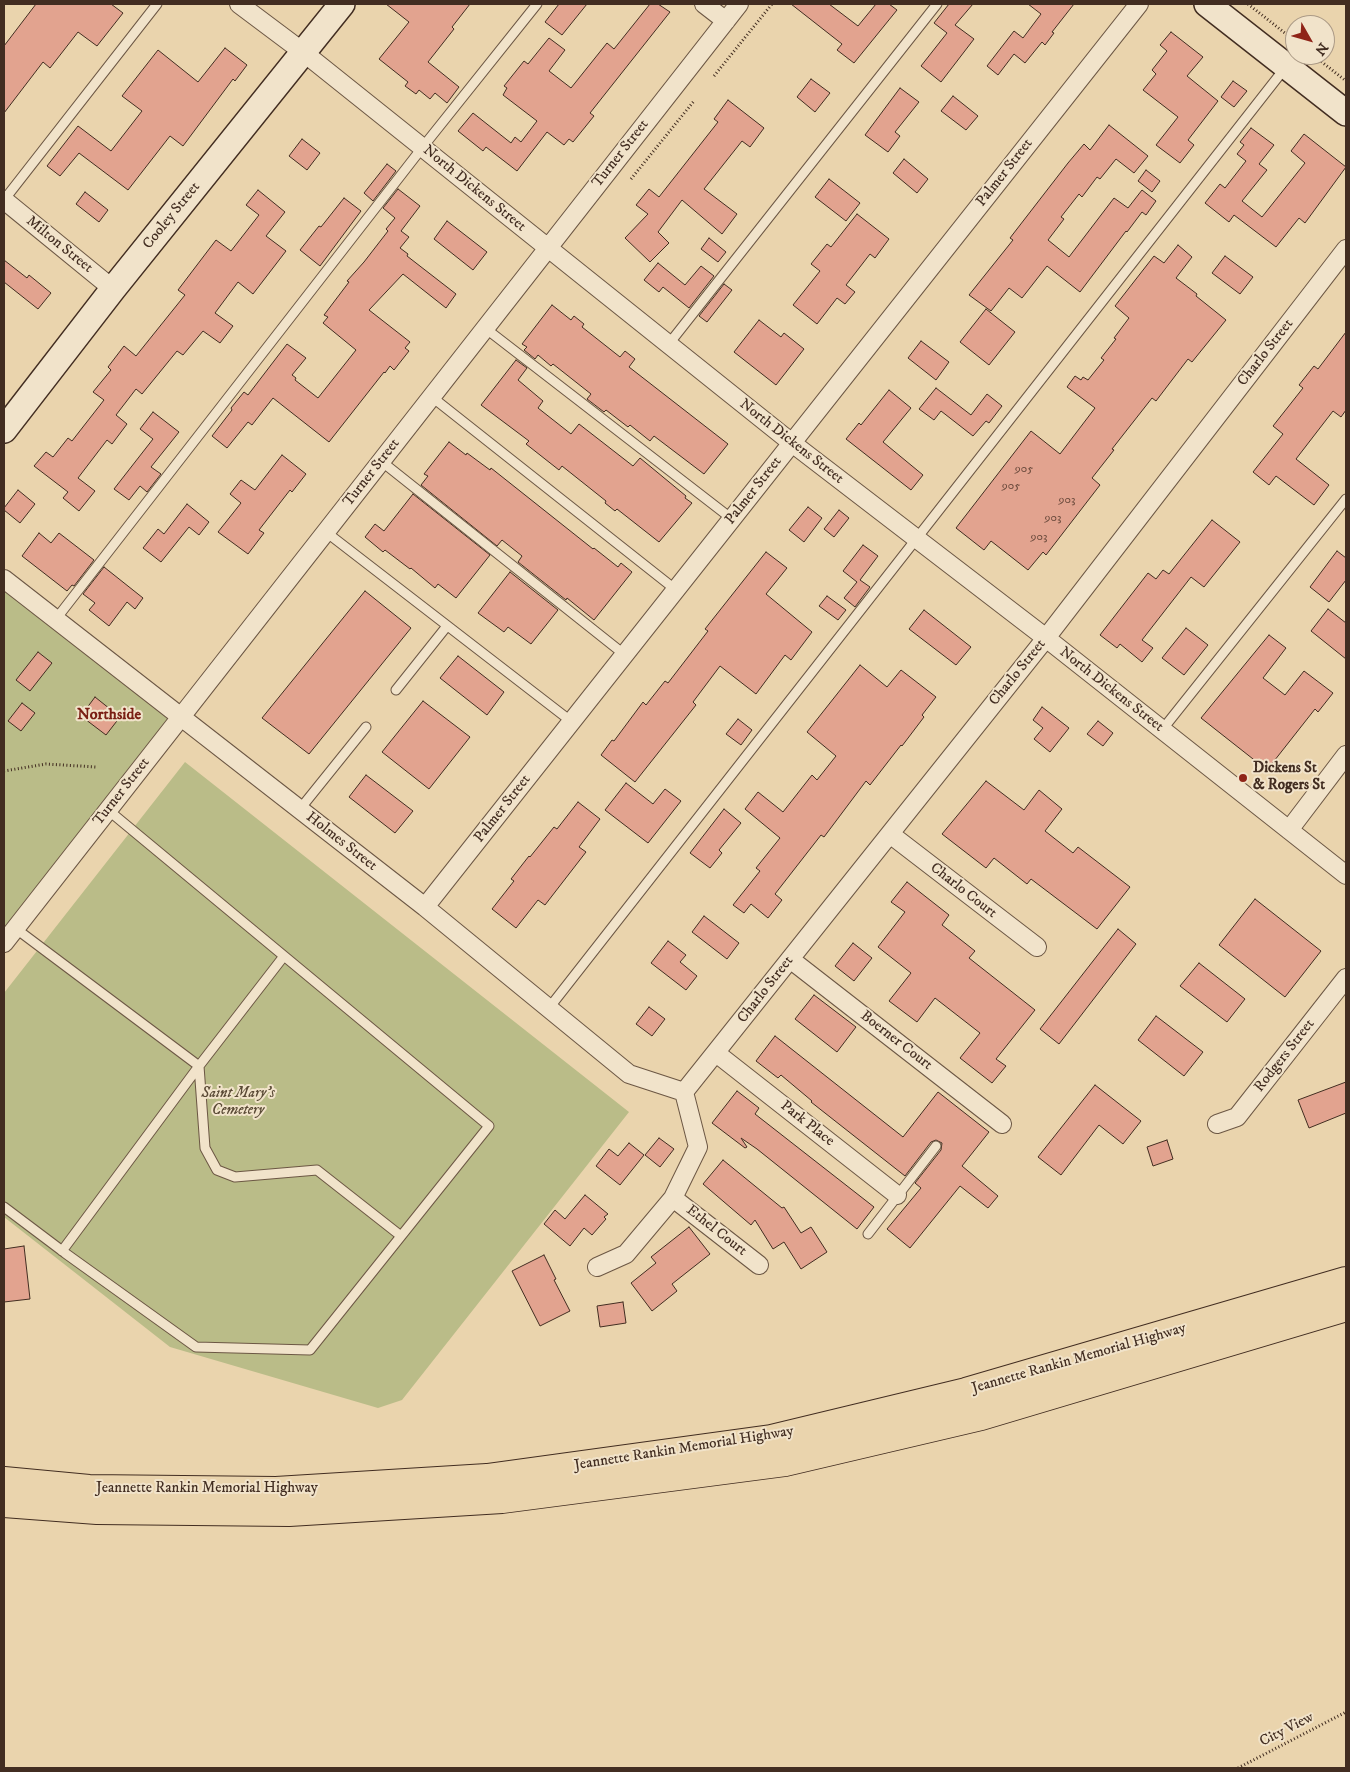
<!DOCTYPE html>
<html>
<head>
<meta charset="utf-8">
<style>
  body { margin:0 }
  #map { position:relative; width:1350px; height:1772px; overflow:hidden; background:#ead4ad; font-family:"IM FELL DW Pica",serif }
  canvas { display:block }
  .frame { position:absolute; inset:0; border:5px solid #422d21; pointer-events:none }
  .north { position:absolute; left:1285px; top:15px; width:50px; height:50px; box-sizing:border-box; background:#f1e3ca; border:1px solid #ab9a86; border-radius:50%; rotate:128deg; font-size:14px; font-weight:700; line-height:20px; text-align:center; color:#422d21 }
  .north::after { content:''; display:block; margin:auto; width:18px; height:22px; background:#8f2418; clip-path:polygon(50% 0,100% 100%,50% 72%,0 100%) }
</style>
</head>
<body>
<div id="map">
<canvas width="1350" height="1772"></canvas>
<div class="frame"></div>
<div class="north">N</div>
</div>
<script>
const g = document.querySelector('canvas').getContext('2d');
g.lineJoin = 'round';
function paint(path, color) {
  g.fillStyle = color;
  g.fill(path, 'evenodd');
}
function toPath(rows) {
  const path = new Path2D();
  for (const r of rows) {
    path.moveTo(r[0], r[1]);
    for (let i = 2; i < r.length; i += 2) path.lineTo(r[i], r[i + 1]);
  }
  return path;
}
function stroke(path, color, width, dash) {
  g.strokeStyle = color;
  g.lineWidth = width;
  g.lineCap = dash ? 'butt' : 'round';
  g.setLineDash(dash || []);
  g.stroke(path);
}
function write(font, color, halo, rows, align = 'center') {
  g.font = font + ' "IM FELL DW Pica",serif';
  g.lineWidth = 4;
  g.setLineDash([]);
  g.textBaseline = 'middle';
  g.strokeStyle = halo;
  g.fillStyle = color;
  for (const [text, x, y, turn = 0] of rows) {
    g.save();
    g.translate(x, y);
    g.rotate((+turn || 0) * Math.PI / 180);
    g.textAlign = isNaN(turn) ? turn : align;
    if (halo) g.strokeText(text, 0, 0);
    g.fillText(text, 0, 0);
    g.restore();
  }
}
const green = toPath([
  [4,579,181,717,4,943],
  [185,762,629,1112,402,1400,378,1408,170,1347,4,1217,4,993]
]);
const building = toPath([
  [36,4,111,4,123,13,97,46,78,32,50,68,43,62,4,113,4,46,36,4],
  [386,4,470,4,452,27,454,29,428,62,459,87,447,103,435,93,430,99,419,90,416,94,405,86,408,82,379,59,409,22,386,4],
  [559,4,587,4,562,35,545,22,559,4],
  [650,4,658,4,670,12,590,113,594,116,573,142,569,139,564,145,547,132,517,171,486,147,483,151,458,131,473,113,511,143,515,137,521,142,537,121,503,95,507,88,504,86,524,61,528,64,549,38,565,50,549,71,571,88,607,43,614,49,650,4],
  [791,4,829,4,858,26,876,4,889,4,897,10,854,63,837,50,842,44,791,4],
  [949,4,973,4,955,25,974,39,941,82,921,66,947,33,934,23,949,4],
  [1028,4,1074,4,1052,32,1054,33,1045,45,1042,42,1025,63,1014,54,998,75,987,66,1014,31,1023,38,1041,14,1028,4],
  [1171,32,1203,57,1187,76,1218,101,1188,140,1194,145,1180,163,1156,145,1178,117,1143,90,1156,74,1152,70,1167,51,1160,45,1171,32],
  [225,48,247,65,235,81,233,79,183,146,170,136,128,190,79,153,60,176,47,166,78,126,111,151,142,111,122,96,158,50,198,82,225,48],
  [811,79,830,93,815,112,797,97,811,79],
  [1233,81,1247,91,1234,107,1221,97,1233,81],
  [900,88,919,102,895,132,900,136,888,152,865,135,900,88],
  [953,96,978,116,966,130,941,111,953,96],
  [728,100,764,128,750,147,742,141,704,189,737,214,722,234,682,200,658,232,669,243,650,262,625,238,648,214,636,205,649,189,659,197,718,122,714,119,728,100],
  [1109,125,1148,156,1134,173,1116,159,1100,179,1097,177,1082,197,1079,194,1061,217,1064,219,1048,240,1069,257,1114,198,1128,208,1142,190,1156,201,1146,215,1142,212,1127,232,1126,231,1080,292,1047,266,1022,298,1009,288,991,311,969,295,1013,240,1010,238,1068,163,1084,144,1090,150,1109,125],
  [1251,128,1274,145,1259,164,1267,170,1242,201,1262,217,1305,163,1291,151,1304,134,1346,167,1305,223,1299,218,1276,247,1234,215,1229,222,1205,203,1220,184,1225,188,1246,161,1237,154,1244,145,1240,142,1251,128],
  [302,139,320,153,307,170,289,156,302,139],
  [904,159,928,179,917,193,893,173,904,159],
  [387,164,396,171,373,201,364,193,387,164],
  [1146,170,1160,181,1152,192,1138,181,1146,170],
  [829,179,860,203,846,221,815,197,829,179],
  [398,189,420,206,401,231,409,237,400,248,408,254,407,256,456,294,446,308,403,274,369,310,410,342,405,348,409,351,394,370,390,366,385,373,384,372,329,442,273,398,252,425,248,422,227,448,212,436,232,410,231,408,244,392,248,395,287,344,306,358,292,375,296,378,295,380,318,398,356,350,323,323,328,317,324,315,349,282,347,281,364,262,388,231,386,229,395,218,383,208,398,189],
  [258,190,285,212,266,236,286,251,253,294,238,282,215,313,233,326,220,343,203,331,183,355,177,351,142,394,136,389,116,415,127,424,112,444,107,440,78,478,95,491,79,511,63,498,68,492,34,466,46,452,53,457,68,438,72,441,104,400,93,392,111,370,108,367,124,346,136,356,185,295,178,290,216,240,231,251,259,215,246,205,258,190],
  [85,192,108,210,99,222,76,204,85,192],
  [344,198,361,211,320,266,300,250,319,226,321,227,344,198],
  [857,214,889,239,875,258,870,254,846,285,855,292,845,304,837,298,817,324,793,305,820,271,811,264,827,244,831,247,857,214],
  [447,221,487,252,473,270,434,239,447,221],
  [709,238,726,252,718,262,701,249,709,238],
  [1178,245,1192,257,1176,278,1197,294,1196,296,1226,320,1192,362,1188,359,1156,401,1152,398,1112,449,1114,450,1092,478,1100,485,1046,555,1043,552,1028,570,991,541,984,550,956,528,1031,431,1060,454,1095,408,1067,387,1075,376,1081,380,1083,377,1088,380,1104,360,1101,358,1116,339,1114,338,1129,318,1115,306,1154,256,1164,263,1178,245],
  [1225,256,1253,277,1240,294,1212,273,1225,256],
  [4,260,27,278,29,275,51,293,38,309,4,282,4,260],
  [658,263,685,285,701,266,714,276,689,308,663,287,659,292,644,280,658,263],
  [724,284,732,290,707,322,699,316,724,284],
  [552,305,571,320,574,316,584,324,582,327,620,357,625,351,635,359,629,367,728,444,704,474,654,436,650,441,630,425,628,427,606,410,604,412,587,399,591,394,553,364,551,366,538,355,535,359,524,350,527,347,522,344,552,305],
  [986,309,1015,332,989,365,960,342,986,309],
  [759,320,781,337,784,333,804,349,776,385,734,352,759,320],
  [1346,332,1346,410,1341,417,1333,411,1296,459,1329,485,1314,505,1276,476,1269,485,1253,472,1283,434,1273,426,1303,388,1299,385,1314,366,1318,369,1346,332],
  [921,341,949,362,936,380,908,358,921,341],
  [516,360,527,368,518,380,543,401,538,408,571,434,579,424,633,466,640,458,686,496,685,498,692,503,659,542,617,509,615,511,605,503,606,501,562,466,559,470,526,444,529,441,481,405,516,360],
  [936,388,971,415,987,394,1002,406,989,423,986,421,973,436,941,411,934,420,919,409,936,388],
  [889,390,911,408,883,442,923,475,911,490,846,439,859,423,861,425,889,390],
  [153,412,179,432,151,467,161,474,147,492,140,486,129,500,114,489,153,439,140,429,153,412],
  [449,442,466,455,467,453,490,470,491,468,593,549,594,548,618,567,621,563,632,572,594,620,567,598,566,600,518,562,522,556,502,540,497,546,421,485,428,476,424,474,449,442],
  [282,455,306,474,292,492,290,490,259,530,264,533,248,554,218,532,241,503,230,494,241,480,255,490,282,455],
  [18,490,35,504,20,523,4,510,4,508,18,490],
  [413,494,490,555,456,598,438,584,435,588,411,568,410,569,385,550,383,552,365,537,375,524,384,531,413,494],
  [187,504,209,522,199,535,189,527,161,562,143,548,158,529,164,534,187,504],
  [808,507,822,518,804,542,789,530,808,507],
  [839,510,849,518,834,537,824,529,839,510],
  [1212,520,1240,542,1204,587,1191,577,1142,640,1153,648,1142,662,1120,644,1117,648,1100,635,1148,573,1156,579,1163,570,1169,574,1212,520],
  [39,533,51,543,59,533,94,560,74,586,72,585,67,591,22,556,39,533],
  [863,545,878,556,860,580,870,587,855,607,844,598,857,582,843,571,863,545],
  [1337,551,1346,558,1346,580,1329,602,1310,587,1337,551],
  [766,552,787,568,766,594,812,632,791,660,785,655,756,694,720,666,693,702,696,705,635,782,601,755,612,740,614,741,643,702,646,705,665,681,668,683,708,631,705,629,766,552],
  [104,567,143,598,135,609,127,602,109,626,89,610,95,603,83,594,104,567],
  [510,572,558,610,531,644,508,627,504,632,478,613,510,572],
  [365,591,411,628,309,754,262,718,365,591],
  [827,596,846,610,838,620,819,606,827,596],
  [1328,609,1346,623,1346,659,1311,631,1328,609],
  [924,610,971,647,956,665,909,629,924,610],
  [1186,628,1208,645,1184,675,1162,658,1186,628],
  [1269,635,1286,648,1263,678,1285,695,1304,671,1333,693,1318,712,1315,709,1267,770,1201,718,1269,635],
  [38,652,52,663,30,691,16,680,38,652],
  [458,656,504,692,487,715,440,678,458,656],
  [860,665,887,687,901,670,936,697,922,715,924,717,902,746,901,745,870,785,866,781,824,837,821,835,775,894,782,900,768,918,751,904,744,913,733,905,760,871,756,868,780,838,745,809,758,792,783,812,812,775,817,780,836,756,807,732,860,665],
  [95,697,120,717,106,735,81,716,95,697],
  [423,701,470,737,429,789,382,752,423,701],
  [22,703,35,713,21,731,8,721,22,703],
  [1042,707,1069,728,1050,752,1034,739,1043,728,1033,720,1042,707],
  [738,719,752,730,741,745,726,734,738,719],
  [1098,721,1113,733,1103,746,1087,734,1098,721],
  [366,775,413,811,395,833,349,797,366,775],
  [986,781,1024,810,1039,790,1062,809,1045,831,1073,853,1078,847,1130,887,1097,929,1031,879,1027,884,994,858,986,868,942,834,986,781],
  [626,783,653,804,665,789,681,801,648,843,605,810,626,783],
  [578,802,600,819,579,847,586,852,545,905,538,900,516,928,492,909,514,881,511,879,529,856,530,857,554,827,557,829,578,802],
  [724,809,741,823,719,850,722,853,710,868,690,853,724,809],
  [907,882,949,915,942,925,975,951,969,958,1035,1010,996,1059,1006,1066,992,1083,960,1058,980,1033,935,998,917,1022,889,1001,911,973,878,947,905,912,891,902,907,882],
  [1255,899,1321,951,1285,997,1219,945,1255,899],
  [704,916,739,943,727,959,692,932,704,916],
  [1118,929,1136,944,1059,1044,1040,1029,1118,929],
  [668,941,686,955,680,962,697,976,686,990,651,963,668,941],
  [853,943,872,958,854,981,835,966,853,943],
  [1199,963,1245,999,1227,1022,1180,986,1199,963],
  [814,995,856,1027,837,1052,795,1019,814,995],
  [649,1007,665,1019,652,1036,636,1024,649,1007],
  [1156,1016,1203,1052,1184,1076,1138,1040,1156,1016],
  [775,1036,903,1137,938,1092,989,1132,962,1166,998,1196,988,1208,960,1186,910,1248,887,1229,921,1188,915,1183,941,1150,942,1143,936,1140,931,1142,905,1176,811,1102,812,1101,781,1075,778,1078,756,1061,775,1036],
  [1346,1082,1346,1113,1309,1128,1298,1100,1346,1082],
  [1095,1085,1141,1121,1123,1144,1099,1125,1061,1175,1038,1157,1095,1085],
  [737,1091,759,1108,755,1114,874,1207,857,1229,757,1149,741,1138,747,1147,745,1148,712,1123,737,1091],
  [659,1138,674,1149,660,1167,645,1155,659,1138],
  [1167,1140,1173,1159,1153,1166,1147,1147,1167,1140],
  [629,1143,644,1155,620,1185,596,1166,609,1149,618,1156,629,1143],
  [723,1160,782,1208,784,1207,801,1233,811,1227,827,1252,801,1269,784,1242,773,1249,755,1220,751,1225,703,1184,723,1160],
  [585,1195,608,1214,604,1217,606,1219,592,1235,584,1228,570,1246,544,1224,555,1210,565,1219,585,1195],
  [689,1227,710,1254,672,1284,677,1291,652,1311,631,1283,656,1263,651,1257,689,1227],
  [24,1246,30,1299,4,1302,4,1249,24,1246],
  [544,1255,556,1279,554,1280,570,1311,540,1326,512,1271,544,1255],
  [623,1302,626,1323,600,1327,597,1306,623,1302]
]);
const path = toPath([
  [1248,4,1295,41],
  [1313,55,1346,81],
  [714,76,772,4],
  [631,179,694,101],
  [4,771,46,764,96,767],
  [1238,1768,1346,1712]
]);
const lane = toPath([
  [4,200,157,4],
  [485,328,732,519],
  [668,345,937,4],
  [432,397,676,590],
  [381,461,625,655],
  [326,532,572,722],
  [56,619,422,148,537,4],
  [396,690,447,626],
  [1162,730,1346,499],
  [300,809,366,727],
  [15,928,199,1066,205,1148,217,1170,235,1177,317,1170,401,1236],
  [549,1008,1285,68],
  [4,1207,65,1253,196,1347,310,1350,489,1126,108,810],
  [868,1234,936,1146],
  [62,1251,199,1066,284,956]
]);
const street = toPath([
  [239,4,303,52,792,443,1046,638,1346,875],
  [704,4,726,21],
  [4,200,113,289],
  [4,579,425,907,629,1074,684,1092],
  [1289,830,1346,755],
  [890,834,1037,947],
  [425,907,1139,4],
  [4,943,739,4],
  [790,959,1002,1124],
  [716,1053,897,1195],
  [684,1092,1046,638,1346,249],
  [1217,1124,1237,1117,1346,978],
  [673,1198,759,1265],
  [597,1267,626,1254,673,1198,698,1147,684,1092]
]);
const secondary = toPath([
  [1207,4,1346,113],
  [4,430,113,289,342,4]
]);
const highway = toPath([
  [4,1481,89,1489,276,1491,487,1478,771,1439,966,1392,1346,1281],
  [4,1503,97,1510,289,1512,502,1499,785,1462,981,1416,1346,1307]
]);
const markers = [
  [1243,778,5,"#8f2418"]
];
const numberNames = [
  ["905",1024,470],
  ["905",1011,487],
  ["903",1067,501],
  ["903",1053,519],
  ["903",1039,538]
];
const streetNames = [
  ["Turner Street",621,154,-52],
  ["Palmer Street",1005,173,-52],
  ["North Dickens Street",474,189,39],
  ["Cooley Street",172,216,-51],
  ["Milton Street",59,245,39],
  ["Charlo Street",1266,353,-52],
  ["North Dickens Street",791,442,38],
  ["Turner Street",372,473,-52],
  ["Palmer Street",754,491,-52],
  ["Charlo Street",1018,673,-51],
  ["North Dickens Street",1111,690,38],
  ["Turner Street",122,792,-52],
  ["Palmer Street",503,809,-52],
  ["Holmes Street",341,842,38],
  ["Charlo Court",963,891,38],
  ["Charlo Street",766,990,-52],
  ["Boerner Court",896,1041,38],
  ["Rodgers Street",1285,1056,-52],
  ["Park Place",807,1124,38],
  ["Ethel Court",716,1231,38],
  ["Jeannette Rankin Memorial Highway",1079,1359,-16],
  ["Jeannette Rankin Memorial Highway",684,1449,-9],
  ["Jeannette Rankin Memorial Highway",207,1489],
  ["City View",1287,1730,-27]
];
const poiNames = [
  ["Dickens St",1253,769],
  ["& Rogers St",1253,786]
];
const parkNames = [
  ["Saint Mary's",238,1094],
  ["Cemetery",238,1111]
];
const neighbourhoodNames = [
  ["Northside",109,716]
];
paint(green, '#babc88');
paint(building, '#e2a38f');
stroke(building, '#422d21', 1);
stroke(lane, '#6c5744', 11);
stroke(street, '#6c5744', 20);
stroke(secondary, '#422d21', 28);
stroke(highway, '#422d21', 30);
stroke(path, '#422d21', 3, [1, 2.5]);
stroke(lane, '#f1e3ca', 9);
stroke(street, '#f1e3ca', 18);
stroke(secondary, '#f1e3ca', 25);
stroke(highway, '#ead4ad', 28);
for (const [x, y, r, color] of markers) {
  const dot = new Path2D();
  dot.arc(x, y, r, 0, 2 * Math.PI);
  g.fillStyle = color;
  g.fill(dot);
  stroke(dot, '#f1e3ca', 2);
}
write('12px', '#6a4a3c', null, numberNames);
write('15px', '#422d21', '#f1e3ca', streetNames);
write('bold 15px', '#422d21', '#f1e3ca', poiNames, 'left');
write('italic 15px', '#5a4a36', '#f1e3ca', parkNames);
write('bold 16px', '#7a1f14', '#f1e3ca', neighbourhoodNames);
</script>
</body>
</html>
